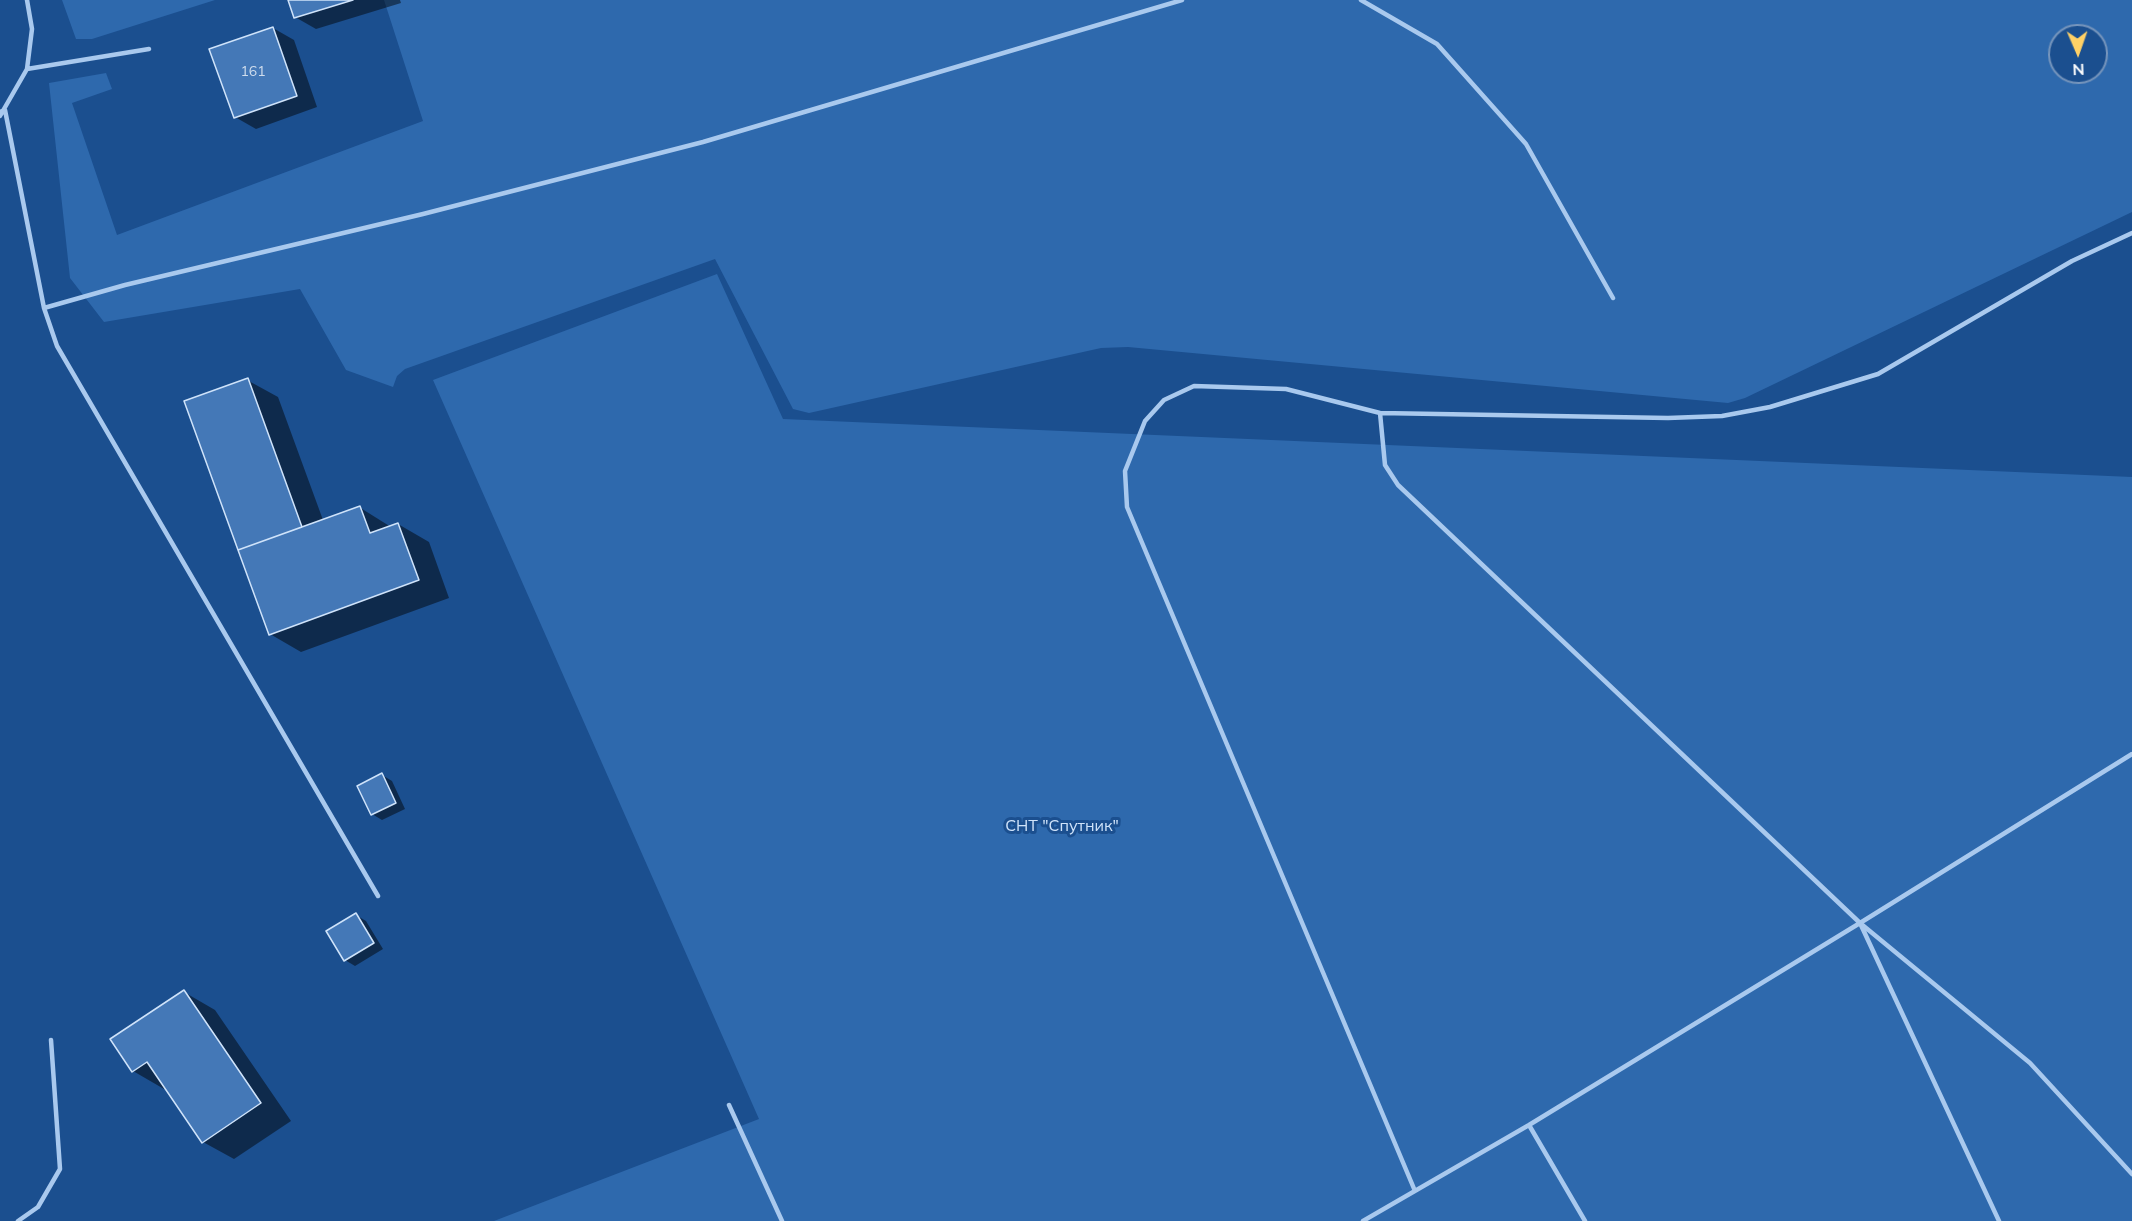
<!DOCTYPE html>
<html>
<head>
<meta charset="utf-8">
<style>
  body { margin:0 }
  #map { position:relative; width:2132px; height:1221px; overflow:hidden; background:#1b4f8f; font-family:Mulish,sans-serif }
  canvas { display:block }
  .north { position:absolute; left:2048px; top:24px; width:60px; height:60px; box-sizing:border-box; background:#1b4f8f; border:2px solid #7695bc; border-radius:50%; rotate:178deg; font-size:16px; font-weight:700; line-height:24px; text-align:center; color:#fff }
  .north::after { content:''; display:block; margin:auto; width:21px; height:27px; background:#ffd166; clip-path:polygon(50% 0,100% 100%,50% 72%,0 100%) }
</style>
</head>
<body>
<div id="map">
<canvas width="2132" height="1221"></canvas>
<div class="north">N</div>
</div>
<script>
const g = document.querySelector('canvas').getContext('2d');
g.lineJoin = 'round';
function paint(path, color) {
  g.fillStyle = color;
  g.fill(path, 'evenodd');
}
function toPath(rows) {
  const path = new Path2D();
  for (const r of rows) {
    path.moveTo(r[0], r[1]);
    for (let i = 2; i < r.length; i += 2) path.lineTo(r[i], r[i + 1]);
  }
  return path;
}
function stroke(path, color, width, dash) {
  g.strokeStyle = color;
  g.lineWidth = width;
  g.lineCap = dash ? 'butt' : 'round';
  g.setLineDash(dash || []);
  g.stroke(path);
}
function write(font, color, halo, rows, align = 'center') {
  g.font = font + ' Mulish,sans-serif';
  g.lineWidth = 6;
  g.setLineDash([]);
  g.textBaseline = 'middle';
  g.strokeStyle = halo;
  g.fillStyle = color;
  for (const [text, x, y, turn = 0] of rows) {
    g.save();
    g.translate(x, y);
    g.rotate((+turn || 0) * Math.PI / 180);
    g.textAlign = isNaN(turn) ? turn : align;
    if (halo) g.strokeText(text, 0, 0);
    g.fillText(text, 0, 0);
    g.restore();
  }
}
const green = toPath([
  [62,0,215,0,92,39,76,39],
  [384,0,2132,0,2132,212,1745,398,1728,403,1128,347,1101,348,809,413,793,409,715,259,405,369,397,376,393,387,346,370,300,289,104,322,70,278,49,83,106,73,112,89,72,103,117,235,423,121],
  [2060,36,2096,36,2096,72,2060,72],
  [717,274,783,419,2132,477,2132,1221,494,1221,759,1119,433,380]
]);
const shadow = toPath([
  [290,0,400,0,401,3,316,29,295,17],
  [273,28,294,40,317,107,256,129,235,117],
  [247,380,278,397,323,520,359,507,391,527,398,524,429,542,449,598,301,652,270,634],
  [382,775,392,781,405,809,382,820,372,814],
  [356,915,366,921,383,949,355,966,345,960],
  [184,992,215,1010,291,1121,234,1159,203,1142,166,1087,164,1089,133,1071]
]);
const building = toPath([
  [288,0,353,0,294,18,288,0],
  [273,27,297,96,234,118,209,49,273,27],
  [248,378,302,527,238,550,184,401,248,378],
  [360,506,370,533,398,523,419,580,269,635,238,550,360,506],
  [382,773,396,803,371,815,357,786,382,773],
  [356,913,374,943,344,961,326,931,356,913],
  [184,990,261,1103,202,1143,147,1062,132,1072,110,1039,184,990]
]);
const lane = toPath([
  [1361,0,1437,44,1526,144,1613,298],
  [27,69,149,49],
  [0,112,5,110,44,308,57,346,378,896],
  [0,116,27,69,32,29,27,0],
  [44,308,125,285,423,214,703,142,1182,0],
  [1380,413,1385,465,1398,485,1860,923,2030,1063,2132,1174],
  [729,1105,782,1221],
  [1529,1125,1585,1221],
  [1415,1191,1127,507,1125,471,1145,421,1164,400,1194,386,1286,389,1380,413,1668,418,1722,416,1770,407,1878,374,2072,261,2132,233],
  [18,1221,38,1207,60,1169,51,1040],
  [1363,1221,1529,1125,1860,923],
  [1999,1221,1860,923,2132,754]
]);
const numberNames = [
  ["161",253,72]
];
const parkNames = [
  ["СНТ \"Спутник\"",1062,826]
];
paint(green, '#2e69ad');
paint(shadow, '#0007');
paint(building, '#4478b7');
stroke(building, '#cfe3fa', 1.5);
stroke(lane, '#a9c9ee', 4.5);
write('14px', '#d0dded', null, numberNames);
write('16px', '#cfe3fa', '#1b4f8f', parkNames);
</script>
</body>
</html>
